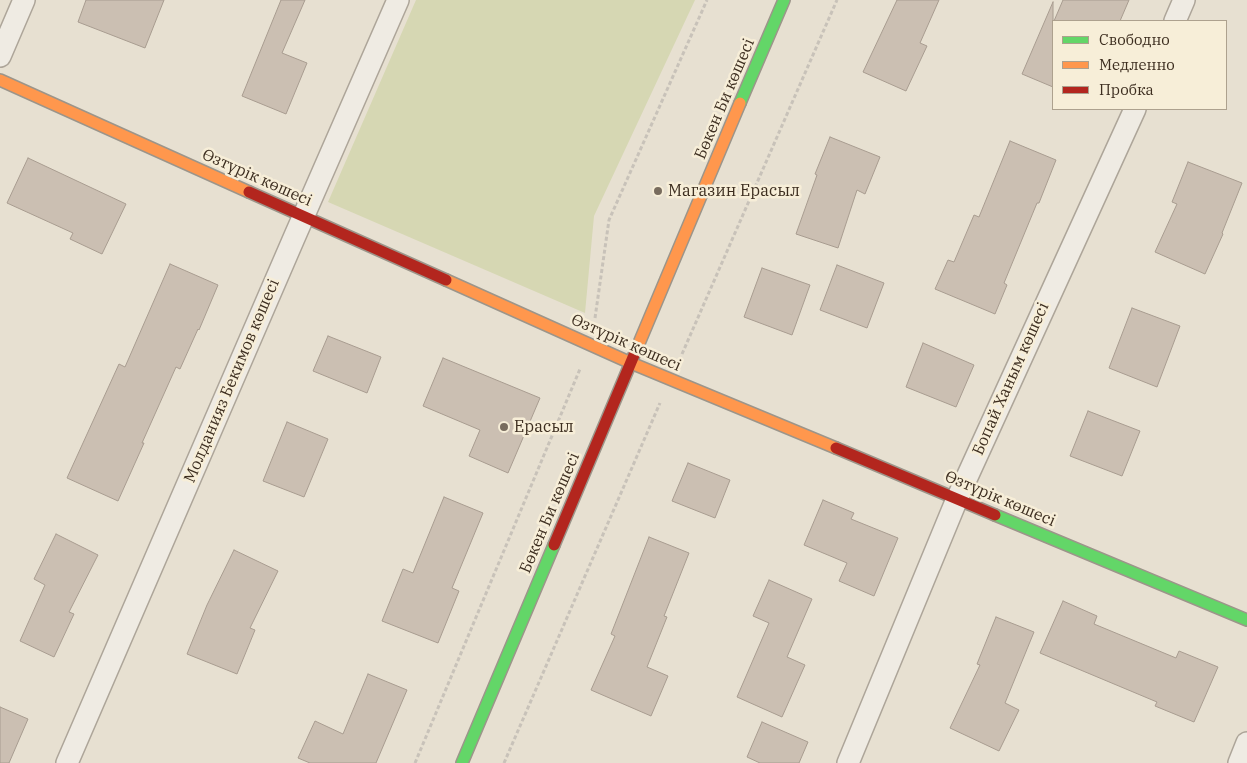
<!DOCTYPE html>
<html>
<head>
<meta charset="utf-8">
<style>
  body { margin:0 }
  #map { position:relative; width:1247px; height:763px; overflow:hidden; background:#e7e0d1; font-family:"IBM Plex Serif",serif }
  canvas { display:block }
  .legend { position:absolute; left:1052px; top:20px; width:175px; height:90px; box-sizing:border-box; background:#f7eed8; border:1px solid #ada18e; margin:0; padding:6px 9px; list-style:none; font-size:15px; color:#3d2e20 }
  .legend li { display:flex; align-items:center; gap:10px; height:25px }
  .legend b { width:25px; border:1px solid #ada18e }
</style>
</head>
<body>
<div id="map">
<canvas width="1247" height="763"></canvas>
<ul class="legend">
<li><b style="height:6px;background:#63d668"></b>Свободно</li>
<li><b style="height:6px;background:#ff974d"></b>Медленно</li>
<li><b style="height:6px;background:#b3261e"></b>Пробка</li>
</ul>
</div>
<script>
const g = document.querySelector('canvas').getContext('2d');
g.lineJoin = 'round';
function paint(path, color) {
  g.fillStyle = color;
  g.fill(path, 'evenodd');
}
function toPath(rows) {
  const path = new Path2D();
  for (const r of rows) {
    path.moveTo(r[0], r[1]);
    for (let i = 2; i < r.length; i += 2) path.lineTo(r[i], r[i + 1]);
  }
  return path;
}
function stroke(path, color, width, dash) {
  g.strokeStyle = color;
  g.lineWidth = width;
  g.lineCap = dash ? 'butt' : 'round';
  g.setLineDash(dash || []);
  g.stroke(path);
}
function write(font, color, halo, rows, align = 'center') {
  g.font = font + ' "IBM Plex Serif",serif';
  g.lineWidth = 5;
  g.setLineDash([]);
  g.textBaseline = 'middle';
  g.strokeStyle = halo;
  g.fillStyle = color;
  for (const [text, x, y, turn = 0] of rows) {
    g.save();
    g.translate(x, y);
    g.rotate((+turn || 0) * Math.PI / 180);
    g.textAlign = isNaN(turn) ? turn : align;
    if (halo) g.strokeText(text, 0, 0);
    g.fillText(text, 0, 0);
    g.restore();
  }
}
const green = toPath([
  [416,0,695,0,594,216,585,313,328,202]
]);
const building = toPath([
  [86,0,164,0,145,48,78,22,86,0],
  [281,0,305,0,282,53,307,63,286,114,242,96,281,0],
  [897,0,939,0,920,43,927,46,906,91,863,72,897,0],
  [1063,0,1129,0,1120,21,1054,21,1063,0],
  [1053,2,1053,87,1022,74,1053,2],
  [830,137,880,157,865,194,857,190,838,248,796,234,817,175,815,174,830,137],
  [1010,141,1056,160,1039,203,1037,203,1004,283,1007,285,995,314,935,289,948,260,954,262,974,215,979,217,1010,141],
  [28,158,126,204,102,254,70,239,73,233,7,203,28,158],
  [1188,162,1242,183,1222,233,1223,234,1205,274,1155,252,1177,204,1172,202,1188,162],
  [170,264,218,285,199,330,198,329,180,369,176,367,142,443,144,443,118,501,67,478,119,364,125,367,170,264],
  [837,265,884,283,867,328,820,310,837,265],
  [762,268,810,285,792,335,744,317,762,268],
  [1132,308,1180,326,1157,387,1109,368,1132,308],
  [328,336,381,357,367,393,313,371,328,336],
  [923,343,974,365,956,407,906,387,923,343],
  [443,358,540,398,508,473,469,456,480,430,423,406,443,358],
  [1088,411,1140,431,1122,476,1070,456,1088,411],
  [287,422,328,439,304,497,263,481,287,422],
  [688,463,730,480,715,518,672,501,688,463],
  [444,497,483,513,452,588,459,591,438,643,382,621,403,569,413,573,444,497],
  [823,500,854,513,851,519,898,538,874,596,839,581,847,563,804,545,823,500],
  [56,534,98,555,69,612,74,614,54,657,20,641,45,585,34,579,56,534],
  [649,537,689,553,664,616,667,617,647,667,668,676,651,716,591,690,615,636,611,634,649,537],
  [234,550,278,571,250,628,255,630,237,674,187,654,207,605,234,550],
  [769,580,812,599,787,657,805,665,782,717,737,697,769,623,753,616,769,580],
  [1063,601,1097,616,1094,624,1176,658,1179,651,1218,667,1194,722,1155,706,1157,702,1040,653,1063,601],
  [996,617,1034,632,1005,703,1019,710,999,751,950,728,980,665,977,664,996,617],
  [368,674,407,690,376,763,310,763,298,758,315,721,343,734,368,674],
  [0,707,28,719,9,763,0,763,0,707],
  [762,722,808,742,799,763,760,763,747,757,762,722]
]);
const path = toPath([
  [595,318,609,220,707,0],
  [682,354,837,0],
  [415,763,580,369],
  [504,763,660,403]
]);
const street = toPath([
  [1175,21,1184,0],
  [0,56,24,0],
  [67,763,294,238,398,0],
  [848,763,957,499,1135,109],
  [1239,763,1247,743]
]);
const fast = toPath([
  [740,103,784,0],
  [995,515,1247,620],
  [462,763,554,545]
]);
const slow = toPath([
  [0,80,249,192],
  [446,280,631,363,836,448],
  [637,348,740,103]
]);
const jam = toPath([
  [249,192,446,280],
  [836,448,995,515],
  [554,545,637,348]
]);
const markers = [
  [658,191,5,"#786c5e"],
  [504,427,5,"#786c5e"]
];
const streetNames = [
  ["Бөкен Би көшесі",725,99,-67],
  ["Өзтүрік көшесі",257,178,24],
  ["Өзтүрік көшесі",626,343,24],
  ["Бопай Ханым көшесі",1011,379,-66],
  ["Молданияз Бекимов көшесі",232,381,-67],
  ["Өзтүрік көшесі",1000,499,23],
  ["Бөкен Би көшесі",550,513,-67]
];
const poiNames = [
  ["Магазин Ерасыл",668,191],
  ["Ерасыл",514,427]
];
paint(green, '#d6d7b3');
paint(building, '#cbbfb2');
stroke(building, '#a89c90', 1);
stroke(street, '#ada599', 24);
stroke(fast, '#9c958a', 14);
stroke(slow, '#9c958a', 14);
stroke(jam, '#9c958a', 14);
stroke(path, '#c8c2b9', 3, [4, 2.5]);
stroke(street, '#efebe3', 21);
stroke(fast, '#63d668', 11);
stroke(slow, '#ff974d', 11);
stroke(jam, '#b3261e', 11);
for (const [x, y, r, color] of markers) {
  const dot = new Path2D();
  dot.arc(x, y, r, 0, 2 * Math.PI);
  g.fillStyle = color;
  g.fill(dot);
  stroke(dot, '#f7eed8', 2);
}
write('16px', '#3d2e20', '#f7eed8', streetNames);
write('16px', '#3d2e20', '#f7eed8', poiNames, 'left');
</script>
</body>
</html>
